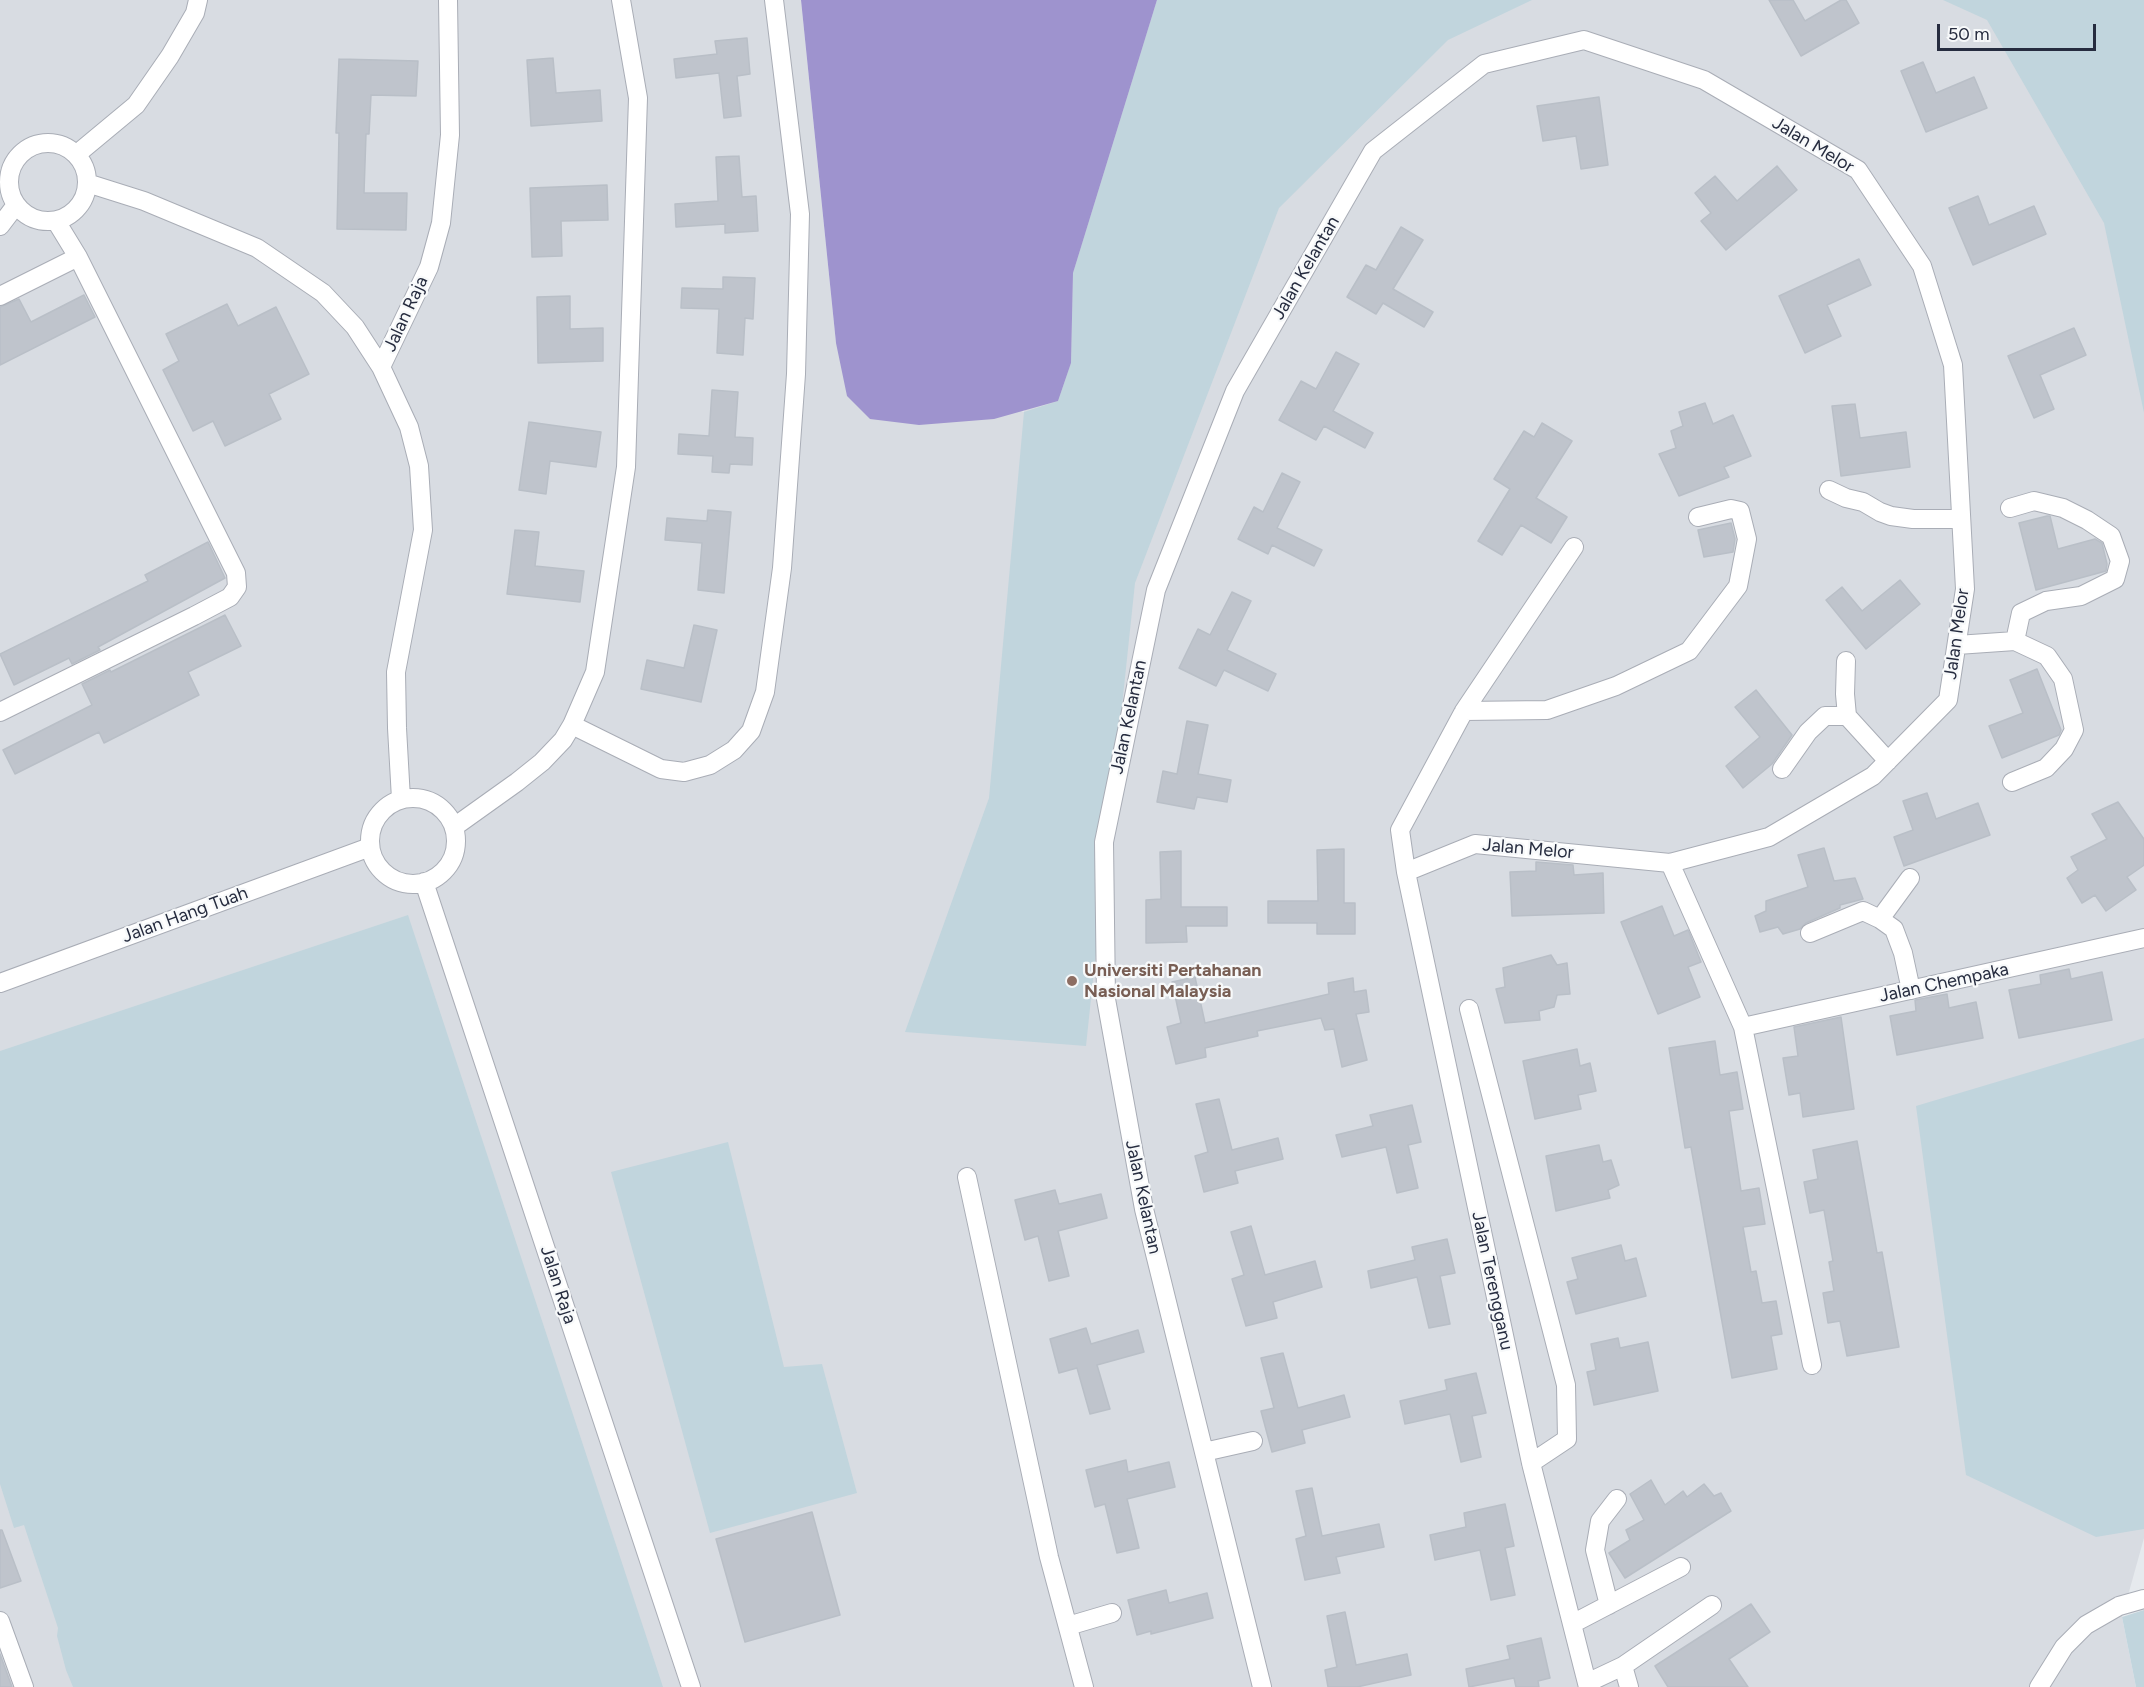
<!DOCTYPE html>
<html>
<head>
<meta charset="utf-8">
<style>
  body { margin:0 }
  #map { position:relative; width:2144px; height:1687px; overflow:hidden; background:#e6eaee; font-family:Figtree,sans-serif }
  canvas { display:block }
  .scale { position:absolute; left:1937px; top:24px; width:159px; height:27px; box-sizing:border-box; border:3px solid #262c3f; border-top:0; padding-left:8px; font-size:18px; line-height:21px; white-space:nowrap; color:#262c3f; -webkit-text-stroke:4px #f7f9fa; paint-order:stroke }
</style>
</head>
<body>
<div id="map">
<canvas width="2144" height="1687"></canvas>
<div class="scale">50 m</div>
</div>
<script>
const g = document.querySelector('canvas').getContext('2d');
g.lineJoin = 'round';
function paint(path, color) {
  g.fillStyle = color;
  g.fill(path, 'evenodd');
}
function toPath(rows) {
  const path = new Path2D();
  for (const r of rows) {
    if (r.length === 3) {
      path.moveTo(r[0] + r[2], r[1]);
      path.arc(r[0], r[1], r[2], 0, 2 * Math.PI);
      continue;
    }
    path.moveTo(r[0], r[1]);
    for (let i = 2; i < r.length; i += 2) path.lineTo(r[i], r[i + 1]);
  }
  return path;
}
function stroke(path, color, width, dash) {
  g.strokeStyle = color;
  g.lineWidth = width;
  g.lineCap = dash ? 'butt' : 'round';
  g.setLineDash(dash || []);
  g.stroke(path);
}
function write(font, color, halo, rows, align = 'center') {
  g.font = font + ' Figtree,sans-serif';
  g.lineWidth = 4.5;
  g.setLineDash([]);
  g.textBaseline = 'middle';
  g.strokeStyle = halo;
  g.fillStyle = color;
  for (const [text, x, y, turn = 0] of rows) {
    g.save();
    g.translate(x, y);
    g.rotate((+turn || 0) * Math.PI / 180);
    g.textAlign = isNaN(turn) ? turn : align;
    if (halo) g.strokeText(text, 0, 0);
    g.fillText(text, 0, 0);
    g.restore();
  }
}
const built = toPath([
  [0,0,801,0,836,343,1024,412,1157,0,2144,0,2144,1538,2122,1617,2136,1687,0,1687]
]);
const green = toPath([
  [1157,0,1532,0,1448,40,1279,208,1135,583,1086,1046,905,1032,989,798,1024,412,1058,401,1071,363,1073,273],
  [1943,0,2144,0,2144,413,2104,223,1987,20],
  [408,915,663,1687,73,1687,66,1670,57,1636,58,1628,24,1525,14,1528,0,1484,0,1051],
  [2144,1038,2144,1529,2096,1537,1966,1475,1916,1106],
  [728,1142,784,1367,822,1364,857,1493,710,1533,611,1172],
  [2144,1610,2144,1687,2136,1687,2122,1617]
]);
const water = toPath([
  [801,0,1157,0,1073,273,1071,363,1058,401,994,419,919,425,870,419,847,396,836,343]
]);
const building = toPath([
  [1769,0,1793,0,1805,21,1841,0,1846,0,1859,23,1801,56,1769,0],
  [747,38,750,74,737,76,741,116,724,118,719,73,676,78,674,59,717,54,715,41,747,38],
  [553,58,556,93,600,90,602,121,531,126,527,60,553,58],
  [339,59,418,61,416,96,371,95,369,134,366,134,364,193,407,193,406,230,337,229,339,133,336,133,339,59],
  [1923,62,1936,93,1974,77,1987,108,1926,132,1901,71,1923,62],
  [1599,97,1608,165,1581,169,1576,136,1543,141,1537,106,1599,97],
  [739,156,742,197,756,196,758,231,725,233,725,224,676,227,675,204,718,201,716,157,739,156],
  [1777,166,1797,190,1726,250,1701,221,1711,213,1695,193,1715,176,1737,201,1777,166],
  [607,185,608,220,561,221,562,256,532,257,530,188,607,185],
  [1978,196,1989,225,2034,206,2046,234,1973,265,1949,208,1978,196],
  [1401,227,1423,240,1393,289,1433,312,1424,327,1383,303,1376,314,1347,297,1366,265,1376,270,1401,227],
  [1859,259,1871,285,1827,305,1841,336,1805,353,1779,296,1859,259],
  [723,277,755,278,753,319,745,318,743,355,717,353,719,309,681,308,682,288,723,289,723,277],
  [84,295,95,317,0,365,0,307,19,299,31,322,84,295],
  [570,296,570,329,603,328,603,361,538,363,537,297,570,296],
  [227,304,238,326,276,307,309,374,269,394,281,419,225,446,213,421,193,431,163,370,179,361,166,334,227,304],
  [2074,328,2086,355,2040,375,2054,409,2034,418,2008,356,2074,328],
  [1336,352,1359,364,1333,411,1373,433,1365,448,1324,426,1316,440,1279,420,1301,381,1316,389,1336,352],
  [712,390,738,392,735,437,753,438,752,465,730,464,729,473,712,472,713,456,678,454,679,434,709,436,712,390],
  [1705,403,1713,424,1733,415,1751,456,1724,467,1729,477,1679,496,1659,454,1676,448,1671,431,1683,426,1679,412,1705,403],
  [1855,404,1860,438,1906,432,1910,467,1841,476,1832,406,1855,404],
  [529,422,601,432,596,467,550,461,546,494,519,490,529,422],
  [1542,423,1572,441,1536,498,1567,517,1551,543,1521,525,1502,555,1478,541,1510,489,1494,479,1524,431,1534,437,1542,423],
  [1282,473,1300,482,1277,528,1322,550,1314,566,1272,545,1268,554,1238,539,1254,507,1263,512,1282,473],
  [708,510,731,512,724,593,698,590,702,543,665,540,667,518,707,521,708,510],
  [2047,516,2050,516,2058,549,2095,539,2102,543,2107,564,2106,571,2036,590,2019,523,2047,516],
  [1731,523,1735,539,1733,552,1704,557,1698,530,1731,523],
  [515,530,539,532,535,566,584,571,580,602,507,594,515,530],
  [208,542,225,578,98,647,100,650,72,664,69,658,14,685,0,654,148,581,145,575,208,542],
  [1900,580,1920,604,1866,649,1826,600,1842,587,1862,611,1900,580],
  [1232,592,1251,601,1227,650,1276,674,1268,691,1224,670,1216,686,1179,668,1198,629,1210,635,1232,592],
  [225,615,241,646,188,672,199,695,104,743,99,732,15,774,3,750,92,705,82,684,110,670,111,672,225,615],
  [694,625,717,630,701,702,641,689,647,660,684,668,694,625],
  [2037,669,2061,730,2059,735,2002,758,1989,726,2023,713,2010,680,2037,669],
  [1756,690,1792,735,1772,764,1743,788,1726,766,1760,737,1735,707,1756,690],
  [1187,721,1208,725,1198,774,1231,780,1227,802,1197,797,1194,809,1157,802,1163,771,1177,774,1187,721],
  [1927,793,1936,819,1978,803,1990,835,1904,866,1894,837,1913,830,1903,801,1927,793],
  [2118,802,2144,839,2144,865,2127,877,2136,890,2106,911,2095,895,2082,903,2067,878,2078,870,2071,857,2107,839,2092,814,2118,802],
  [1824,848,1834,881,1855,878,1863,899,1840,905,1840,908,1806,923,1800,929,1783,934,1778,927,1760,932,1755,916,1766,911,1766,901,1808,887,1798,855,1824,848],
  [1344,849,1344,903,1355,903,1355,934,1317,934,1317,923,1268,923,1268,901,1318,901,1317,850,1344,849],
  [1181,851,1181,907,1227,907,1227,926,1186,926,1187,942,1146,943,1146,900,1161,899,1160,852,1181,851],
  [1536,862,1573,865,1574,875,1603,873,1604,913,1512,916,1510,872,1536,871,1536,862],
  [1662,906,1674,936,1688,930,1689,932,1701,962,1688,967,1700,997,1658,1014,1621,922,1662,906],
  [1551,955,1557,965,1567,963,1570,994,1557,995,1554,1007,1539,1011,1540,1020,1505,1023,1496,989,1505,987,1503,968,1551,955],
  [2069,969,2071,979,2102,972,2112,1020,2019,1038,2009,990,2041,984,2040,975,2069,969],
  [1195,977,1205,1023,1329,994,1328,983,1353,978,1354,992,1366,990,1369,1012,1356,1014,1367,1060,1342,1067,1334,1029,1325,1030,1321,1018,1257,1031,1258,1036,1205,1048,1206,1057,1176,1064,1167,1027,1181,1023,1172,982,1195,977],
  [1947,994,1949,1008,1976,1002,1983,1038,1897,1055,1890,1016,1916,1011,1915,1000,1947,994],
  [1841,1017,1854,1109,1803,1117,1800,1093,1789,1095,1783,1058,1798,1056,1794,1027,1841,1017],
  [1715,1041,1720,1075,1737,1072,1743,1109,1729,1111,1741,1191,1759,1188,1765,1224,1743,1227,1751,1272,1756,1271,1762,1303,1776,1301,1782,1334,1771,1336,1777,1369,1732,1378,1691,1147,1685,1148,1669,1048,1715,1041],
  [1577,1049,1580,1066,1590,1063,1596,1091,1578,1095,1581,1109,1535,1119,1523,1061,1577,1049],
  [1219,1099,1232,1150,1278,1138,1283,1159,1235,1171,1238,1183,1204,1192,1195,1156,1208,1152,1196,1104,1219,1099],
  [1412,1105,1421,1142,1408,1145,1418,1188,1397,1193,1386,1147,1342,1157,1336,1135,1373,1126,1370,1115,1412,1105],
  [1857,1141,1877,1253,1882,1252,1899,1347,1847,1356,1840,1321,1828,1323,1823,1293,1834,1291,1829,1262,1833,1261,1824,1210,1810,1213,1804,1182,1818,1179,1813,1150,1857,1141],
  [1599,1145,1603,1162,1611,1160,1619,1185,1608,1190,1610,1198,1556,1211,1546,1156,1599,1145],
  [1055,1190,1059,1204,1101,1194,1107,1218,1058,1231,1069,1276,1049,1281,1038,1236,1025,1240,1015,1200,1055,1190],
  [1251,1226,1265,1275,1315,1261,1322,1287,1273,1302,1277,1318,1246,1326,1232,1279,1244,1275,1231,1232,1251,1226],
  [1447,1239,1455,1273,1440,1276,1450,1324,1429,1328,1417,1277,1371,1288,1368,1271,1415,1260,1412,1247,1447,1239],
  [1621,1245,1625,1261,1636,1258,1646,1296,1576,1314,1567,1282,1578,1279,1572,1258,1621,1245],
  [1086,1328,1091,1344,1138,1330,1144,1352,1097,1365,1110,1409,1090,1414,1077,1368,1059,1373,1050,1339,1086,1328],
  [1618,1338,1620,1348,1648,1342,1658,1391,1594,1405,1587,1372,1596,1370,1591,1344,1618,1338],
  [1283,1353,1298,1408,1344,1395,1350,1417,1302,1430,1305,1443,1272,1452,1261,1411,1274,1408,1261,1358,1283,1353],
  [1476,1373,1486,1413,1472,1416,1481,1457,1461,1462,1450,1414,1405,1424,1400,1401,1447,1390,1445,1380,1476,1373],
  [1126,1460,1128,1472,1169,1462,1175,1487,1127,1499,1139,1548,1117,1553,1105,1504,1095,1507,1086,1470,1126,1460],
  [1651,1480,1665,1505,1683,1491,1687,1497,1704,1484,1714,1496,1721,1493,1731,1511,1625,1578,1609,1553,1630,1540,1626,1530,1644,1520,1630,1494,1651,1480],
  [1312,1488,1322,1536,1379,1524,1384,1547,1336,1557,1340,1573,1305,1580,1296,1539,1306,1536,1296,1491,1312,1488],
  [1505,1504,1514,1546,1505,1548,1515,1595,1491,1600,1480,1550,1435,1560,1430,1535,1466,1527,1464,1513,1505,1504],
  [812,1512,840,1615,745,1642,716,1539,812,1512],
  [0,1530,2,1530,21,1581,0,1588,0,1530],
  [1166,1590,1169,1603,1207,1593,1213,1618,1151,1634,1151,1631,1137,1635,1128,1600,1166,1590],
  [1751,1604,1770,1632,1729,1659,1748,1687,1668,1687,1655,1666,1751,1604],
  [1345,1612,1356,1665,1407,1654,1411,1675,1357,1687,1328,1687,1325,1670,1337,1667,1327,1616,1345,1612],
  [1541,1638,1550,1678,1538,1681,1539,1687,1516,1687,1514,1678,1469,1687,1466,1669,1510,1659,1507,1646,1541,1638],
  [0,1654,12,1687,0,1687,0,1654]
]);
const minor = toPath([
  [48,182,39],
  [77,154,136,105,170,56,195,13,198,0],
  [87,183,144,201,257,248,323,293,355,327,381,367,409,427,419,466,423,530,396,672,397,728,401,799],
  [0,226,16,205],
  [0,296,78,257],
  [381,367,429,267,441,223,450,135,448,0],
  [1829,490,1846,498,1863,502,1880,512,1891,516,1913,519,1961,519],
  [2010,508,2034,501,2063,508,2087,520,2111,536,2120,561,2115,579,2081,596,2046,601,2021,613,2015,641],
  [1574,547,1464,711,1400,830,1406,872,1531,1463,1588,1687],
  [1957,645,2015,641,2047,656,2063,679,2074,730,2064,749,2046,768,2012,782],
  [1846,661,1845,694,1847,716,1888,761],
  [1464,711,1547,710,1616,686,1689,651,1738,586,1747,539,1740,511,1731,509,1698,517],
  [0,712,194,616,230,597,237,587,236,573,78,257,56,221],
  [572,725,661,769,684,772,710,765,734,750,751,731,765,692,782,568,796,374,800,214,774,0],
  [1782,769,1808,732,1825,716,1847,716],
  [413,841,43],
  [454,827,517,782,542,762,563,740,572,725,595,672,626,467,638,98,621,0],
  [1670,863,1743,1027,1812,1365],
  [424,882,691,1687],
  [1880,919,1910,878],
  [1810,933,1863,911,1880,919,1894,929,1903,953,1911,990],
  [0,983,370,847],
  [1469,1009,1566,1385,1567,1439,1531,1463],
  [1743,1027,2144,938],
  [967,1177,1049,1557,1084,1687],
  [1204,1452,1253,1441],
  [1609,1605,1595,1550,1600,1521,1617,1499],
  [0,1621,24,1687],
  [1572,1624,1681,1567],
  [1068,1626,1112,1613],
  [1623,1666,1629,1687],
  [1587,1683,1623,1666,1712,1605],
  [1262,1687,1144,1209,1106,999,1104,842,1156,590,1235,391,1373,151,1484,64,1584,40,1704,80,1858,170,1922,266,1953,365,1965,589,1948,700,1873,776,1769,837,1670,863,1475,844,1406,872],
  [2039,1687,2064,1647,2086,1625,2119,1606,2144,1599]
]);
const markers = [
  [1072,981,6,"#8d6e63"]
];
const streetNames = [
  ["Jalan Melor",1813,145,31],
  ["Jalan Kelantan",1306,268,-60],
  ["Jalan Raja",406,314,-65],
  ["Jalan Melor",1957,634,-82],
  ["Jalan Kelantan",1129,717,-78],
  ["Jalan Melor",1528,849,5],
  ["Jalan Hang Tuah",185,915,-20],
  ["Jalan Chempaka",1944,983,-12],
  ["Jalan Kelantan",1143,1197,78],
  ["Jalan Terengganu",1492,1281,78],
  ["Jalan Raja",558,1285,72]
];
const educationNames = [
  ["Universiti Pertahanan",1084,971],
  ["Nasional Malaysia",1084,992]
];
paint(built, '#d8dce2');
paint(green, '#c1d5dd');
paint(water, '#9e93ce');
paint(building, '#bfc4cc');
stroke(building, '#b9bfc7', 1.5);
stroke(minor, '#a9adb6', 20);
stroke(minor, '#fff', 18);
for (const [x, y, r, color] of markers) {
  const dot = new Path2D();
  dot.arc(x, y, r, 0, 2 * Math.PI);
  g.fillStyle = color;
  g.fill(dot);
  stroke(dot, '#f7f9fa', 2);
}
write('18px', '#262c3f', '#f7f9fa', streetNames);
write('bold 18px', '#785e54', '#f7f9fa', educationNames, 'left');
</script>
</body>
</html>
